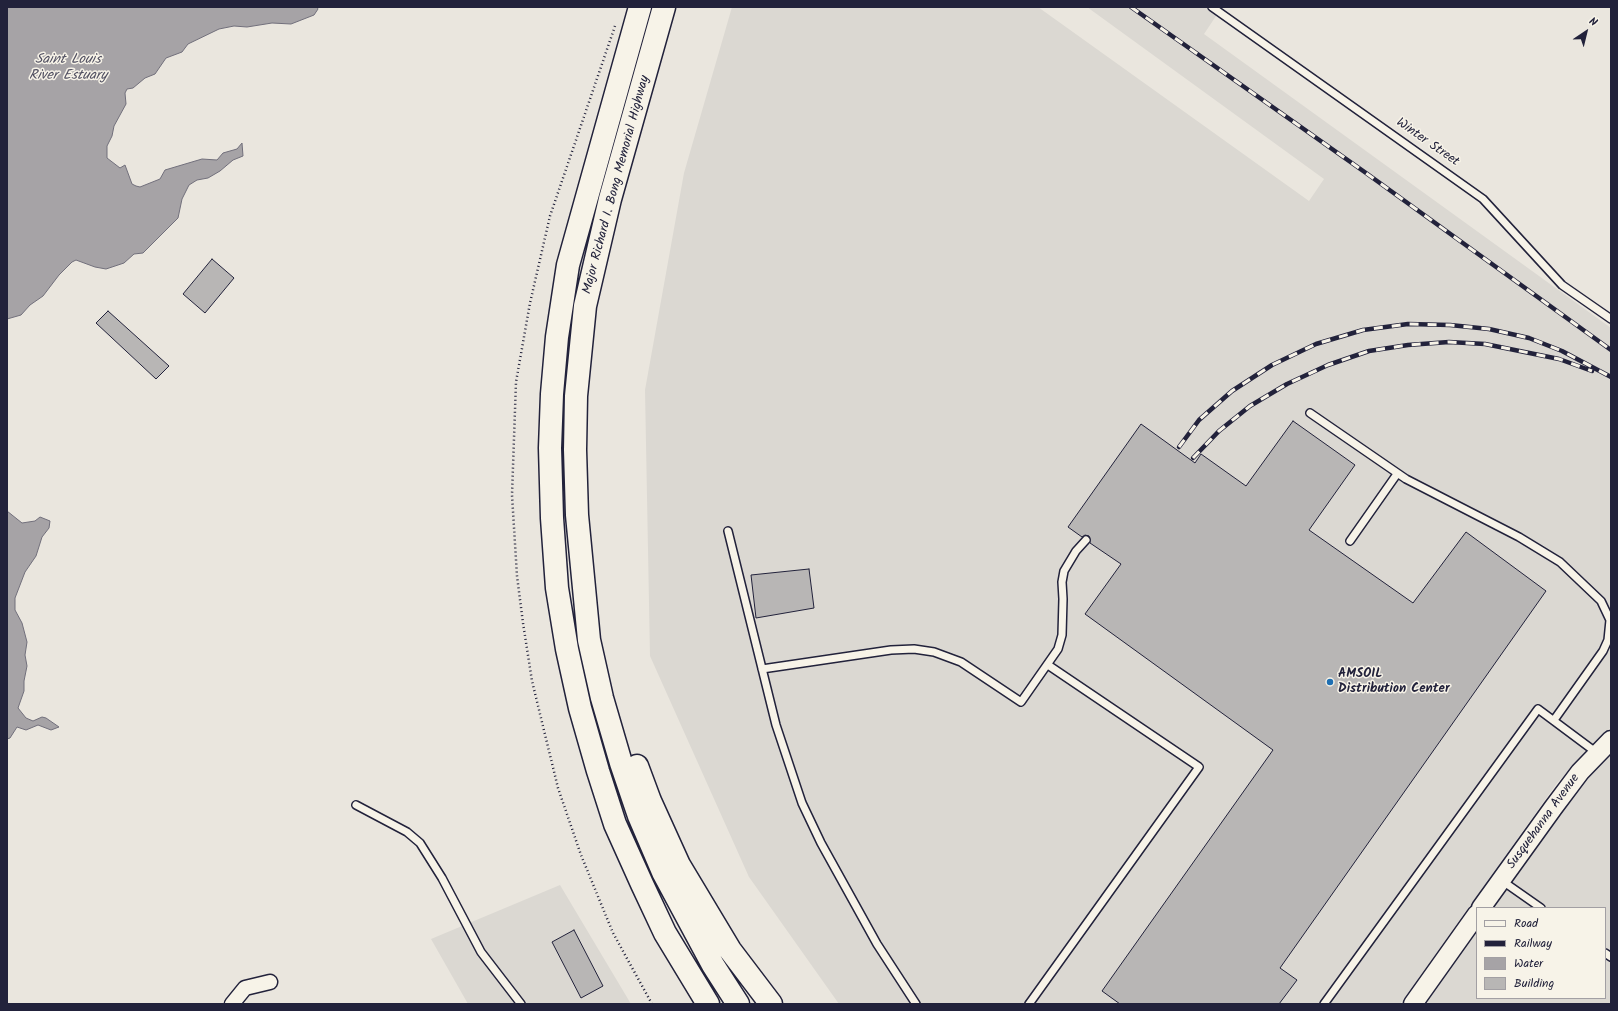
<!DOCTYPE html>
<html>
<head>
<meta charset="utf-8">
<style>
  body { margin:0 }
  #map { position:relative; width:1618px; height:1011px; overflow:hidden; background:#eae6de; font-family:Kalam,sans-serif }
  canvas { display:block }
  .frame { position:absolute; inset:0; border:8px solid #22223b; pointer-events:none }
  .legend { position:absolute; left:1476px; top:907px; width:130px; height:92px; box-sizing:border-box; background:#f7f3e8; border:1px solid #a29fa3; margin:0; padding:5px 7px; list-style:none; font-size:12px; color:#22223b }
  .legend li { display:flex; align-items:center; gap:8px; height:20px }
  .legend b { width:20px; border:1px solid #a29fa3 }
  .north { position:absolute; left:1566px; top:12px; width:40px; height:40px; -webkit-text-stroke:3px #f7f3e8; paint-order:stroke; rotate:35deg; font-size:11px; font-weight:700; line-height:16px; text-align:center; color:#22223b }
  .north::after { content:''; display:block; margin:auto; width:14px; height:18px; background:#22223b; clip-path:polygon(50% 0,100% 100%,50% 72%,0 100%) }
</style>
</head>
<body>
<div id="map">
<canvas width="1618" height="1011"></canvas>
<div class="frame"></div>
<ul class="legend">
<li><b style="height:5px;background:#f7f3e8"></b>Road</li>
<li><b style="height:5px;background:#22223b"></b>Railway</li>
<li><b style="height:11px;background:#a6a3a6"></b>Water</li>
<li><b style="height:11px;background:#b8b6b5"></b>Building</li>
</ul>
<div class="north">N</div>
</div>
<script>
const g = document.querySelector('canvas').getContext('2d');
g.lineJoin = 'round';
function paint(path, color) {
  g.fillStyle = color;
  g.fill(path, 'evenodd');
}
function toPath(rows) {
  const path = new Path2D();
  for (const r of rows) {
    path.moveTo(r[0], r[1]);
    for (let i = 2; i < r.length; i += 2) path.lineTo(r[i], r[i + 1]);
  }
  return path;
}
function stroke(path, color, width, dash) {
  g.strokeStyle = color;
  g.lineWidth = width;
  g.lineCap = dash ? 'butt' : 'round';
  g.setLineDash(dash || []);
  g.stroke(path);
}
function write(font, color, halo, rows, align = 'center') {
  g.font = font + ' Kalam,sans-serif';
  g.lineWidth = 3;
  g.setLineDash([]);
  g.textBaseline = 'middle';
  g.strokeStyle = halo;
  g.fillStyle = color;
  for (const [text, x, y, turn = 0] of rows) {
    g.save();
    g.translate(x, y);
    g.rotate((+turn || 0) * Math.PI / 180);
    g.textAlign = isNaN(turn) ? turn : align;
    if (halo) g.strokeText(text, 0, 0);
    g.fillText(text, 0, 0);
    g.restore();
  }
}
const built = toPath([
  [732,7,1038,7,1309,201,1324,179,1087,7,1222,7,1204,34,1611,328,1611,727,1595,742,1557,783,1400,1004,839,1004,749,877,650,656,645,390,684,173],
  [1611,753,1611,1004,1423,1004,1477,927,1477,998,1605,998,1605,908,1490,908,1541,837,1587,777],
  [560,885,631,1004,468,1004,431,939]
]);
const water = toPath([
  [7,7,317,7,318,9,314,15,291,24,272,23,247,27,234,26,219,29,188,44,182,52,166,58,155,74,145,78,133,88,127,89,125,93,126,104,114,126,112,136,107,146,107,158,120,168,125,165,132,184,136,186,140,187,160,179,165,170,202,159,217,160,223,153,237,149,242,143,243,156,233,160,220,171,208,178,197,180,189,185,182,199,178,218,143,253,134,254,124,263,106,269,95,267,76,260,72,262,59,275,43,296,30,305,21,315,7,319,7,7],
  [7,511,22,523,35,521,40,517,50,521,49,528,42,537,36,556,25,572,15,598,15,610,22,623,27,642,25,655,27,666,24,681,24,691,18,708,26,718,33,721,42,717,46,718,59,727,51,730,38,725,26,730,17,727,10,738,7,739,7,511]
]);
const building = toPath([
  [212,259,234,278,205,313,183,294,212,259],
  [108,311,169,366,156,379,96,323,108,311],
  [1293,421,1355,465,1309,530,1413,603,1466,532,1546,591,1280,968,1297,980,1279,1004,1120,1004,1102,991,1273,750,1085,614,1121,564,1090,543,1089,536,1085,535,1082,537,1068,527,1141,424,1195,463,1201,454,1246,486,1293,421],
  [809,569,814,608,756,618,751,575,809,569],
  [574,930,603,986,581,998,552,942,574,930]
]);
const path = toPath([
  [615,26,550,216,530,303,516,382,512,495,517,576,523,623,532,681,558,788,581,855,613,933,652,1004]
]);
const service = toPath([
  [1212,7,1483,199,1562,285,1611,319],
  [1310,413,1406,479,1519,537,1560,562,1601,601,1610,620,1608,640,1603,651,1554,720],
  [728,531,776,725,802,803,821,843,877,944,916,1004],
  [1350,541,1397,474],
  [762,669,891,650,914,649,934,652,961,662,1021,702,1058,649,1062,635,1063,599,1062,582,1064,571,1076,551,1086,540],
  [356,805,407,832,420,843,442,878,481,952,521,1004],
  [1501,880,1541,908],
  [1605,953,1611,957],
  [1029,1004,1199,767,1048,665],
  [1324,1004,1538,709,1597,753]
]);
const minor = toPath([
  [232,1004,245,988,270,982]
]);
const tertiary = toPath([
  [1481,908,1553,808,1580,772,1611,740],
  [1413,1004,1477,914]
]);
const motorway = toPath([
  [640,7,568,265,557,337,552,394,550,448,552,518,557,588,567,649,580,708,598,771,615,824,642,884,665,933,708,1004],
  [664,7,610,199,585,306,576,396,575,450,577,515,589,640,602,698,621,763,639,816,663,872,713,965,738,1004],
  [637,766,650,801,679,865,730,950,771,1004]
]);
const rail = toPath([
  [1131,7,1366,173,1611,350],
  [1179,447,1199,420,1232,391,1272,365,1316,344,1363,330,1408,324,1450,325,1489,329,1529,338,1562,351,1611,377],
  [1193,458,1219,431,1250,406,1287,384,1328,365,1369,351,1408,345,1449,342,1485,344,1559,359,1592,371]
]);
const markers = [
  [1330,682,4,"#1f6fb2"]
];
const streetNames = [
  ["Winter Street",1427,143,35],
  ["Major Richard I. Bong Memorial Highway",617,185,-75],
  ["Susquehanna Avenue",1544,822,-54]
];
const poiNames = [
  ["AMSOIL",1338,675],
  ["Distribution Center",1338,690]
];
const waterNames = [
  ["Saint Louis",68,61],
  ["River Estuary",68,77]
];
paint(built, '#dbd8d2');
paint(water, '#a6a3a6');
stroke(water, '#716f7b', 1);
paint(building, '#b8b6b5');
stroke(building, '#22223b', 1);
stroke(service, '#22223b', 10);
stroke(minor, '#22223b', 17);
stroke(tertiary, '#22223b', 21);
stroke(motorway, '#22223b', 25);
stroke(path, '#22223b', 2.5, [1, 3]);
stroke(service, '#f7f3e8', 7);
stroke(minor, '#f7f3e8', 14);
stroke(tertiary, '#f7f3e8', 18);
stroke(motorway, '#f7f3e8', 22);
stroke(rail, '#22223b', 4.5);
stroke(rail, '#f7f3e8', 3, [9]);
for (const [x, y, r, color] of markers) {
  const dot = new Path2D();
  dot.arc(x, y, r, 0, 2 * Math.PI);
  g.fillStyle = color;
  g.fill(dot);
  stroke(dot, '#f7f3e8', 1.5);
}
write('13px', '#22223b', '#f7f3e8', streetNames);
write('bold 13px', '#22223b', '#f7f3e8', poiNames, 'left');
write('italic 14px', '#504f60', '#f7f3e8', waterNames);
</script>
</body>
</html>
